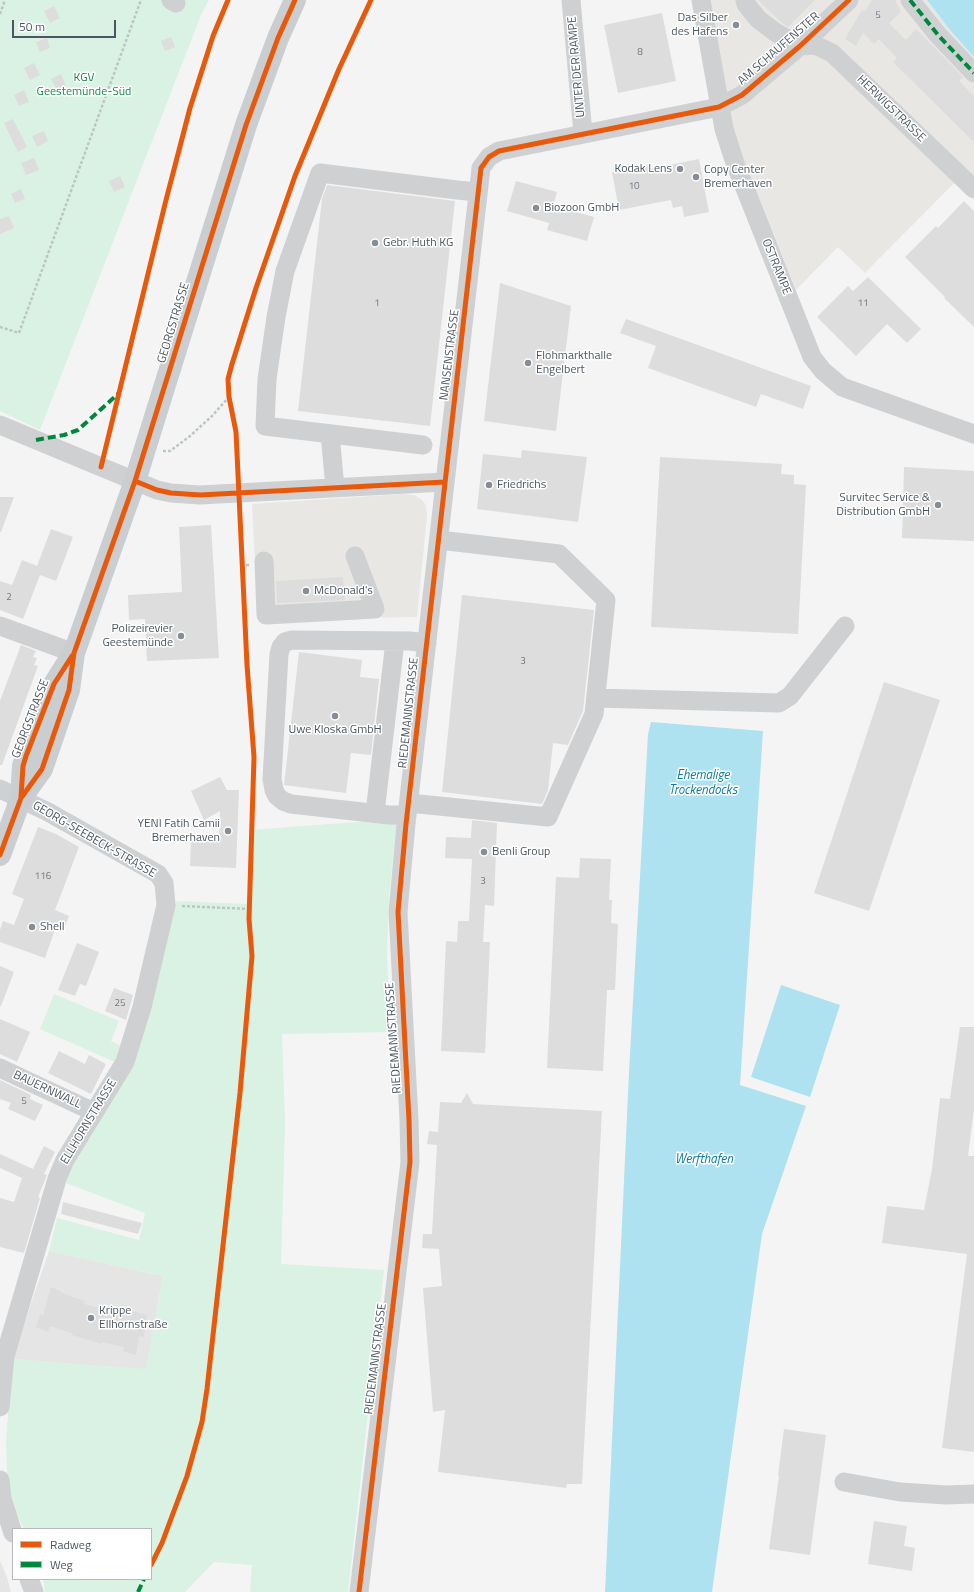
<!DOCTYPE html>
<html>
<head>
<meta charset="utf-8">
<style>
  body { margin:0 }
  #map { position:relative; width:974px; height:1592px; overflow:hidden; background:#f4f4f4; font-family:"Titillium Web",sans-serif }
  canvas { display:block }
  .legend { position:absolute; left:12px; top:1528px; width:140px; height:52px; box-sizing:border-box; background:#fff; border:1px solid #b7bbc0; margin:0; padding:5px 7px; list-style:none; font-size:12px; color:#4a5661 }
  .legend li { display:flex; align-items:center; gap:8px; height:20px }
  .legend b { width:20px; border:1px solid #b7bbc0 }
  .scale { position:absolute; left:12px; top:20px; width:104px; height:18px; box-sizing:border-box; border:2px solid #4a5661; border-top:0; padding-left:5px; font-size:12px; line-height:14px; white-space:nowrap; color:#4a5661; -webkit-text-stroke:3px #fff; paint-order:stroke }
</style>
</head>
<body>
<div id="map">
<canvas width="974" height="1592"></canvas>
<ul class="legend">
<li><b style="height:5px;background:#e8590c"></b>Radweg</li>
<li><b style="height:5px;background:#00873e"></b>Weg</li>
</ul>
<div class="scale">50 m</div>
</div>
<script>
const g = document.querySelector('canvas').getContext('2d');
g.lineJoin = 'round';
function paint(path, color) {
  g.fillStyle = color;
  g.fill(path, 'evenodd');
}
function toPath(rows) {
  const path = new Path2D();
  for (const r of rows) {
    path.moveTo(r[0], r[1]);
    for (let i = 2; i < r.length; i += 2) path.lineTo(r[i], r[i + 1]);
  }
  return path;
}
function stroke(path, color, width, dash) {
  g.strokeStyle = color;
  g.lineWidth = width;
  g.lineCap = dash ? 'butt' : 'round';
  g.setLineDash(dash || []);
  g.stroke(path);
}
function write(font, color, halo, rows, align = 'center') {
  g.font = font + ' "Titillium Web",sans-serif';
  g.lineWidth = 3;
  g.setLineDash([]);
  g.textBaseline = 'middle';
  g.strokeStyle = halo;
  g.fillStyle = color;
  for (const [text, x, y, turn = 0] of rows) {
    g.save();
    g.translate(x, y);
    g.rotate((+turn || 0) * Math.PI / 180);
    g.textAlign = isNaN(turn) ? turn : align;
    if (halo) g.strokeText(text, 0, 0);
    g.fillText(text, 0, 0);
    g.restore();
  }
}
const commercial = toPath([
  [709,0,927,0,950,30,974,57,974,182,964,173,865,273,838,247,796,290,730,125],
  [404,494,414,495,422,500,426,505,427,516,417,617,258,620,252,504]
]);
const education = toPath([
  [49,1251,163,1276,146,1370,12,1359],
  [0,1561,7,1577,11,1592,0,1592]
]);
const green = toPath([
  [0,0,209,0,201,15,40,430,0,411],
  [397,819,389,896,387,958,391,1032,282,1034,285,1124,281,1264,384,1270,348,1592,250,1592,252,1565,214,1562,185,1592,45,1592,43,1579,151,1579,151,1529,24,1529,8,1496,6,1443,12,1359,146,1369,163,1276,49,1251,57,1218,139,1240,145,1213,66,1183,75,1161,99,1114,171,920,176,901,248,904,250,830],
  [54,994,119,1021,111,1041,123,1047,117,1063,40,1029]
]);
const water = toPath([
  [927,0,974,0,974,57,950,30],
  [651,722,763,731,740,1085,806,1106,762,1234,712,1592,605,1592,629,1072,648,734],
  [781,985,840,1005,810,1097,751,1077]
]);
const building = toPath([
  [758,0,815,0,788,27,781,22],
  [872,0,895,0,901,12,889,23,906,40,916,29,963,77,959,81,974,96,974,142,893,62,897,58,879,39,874,44,863,33,856,46,845,39,862,10,865,11],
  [54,6,60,18,50,23,44,11],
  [662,13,676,81,618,93,604,25],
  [171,37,175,47,165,51,161,41],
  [47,38,50,48,40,52,36,42],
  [34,63,40,75,30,80,24,68],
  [61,74,66,86,57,90,51,79],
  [24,90,29,102,19,106,14,95],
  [13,119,27,147,18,152,4,123],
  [44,131,48,141,37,147,32,136],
  [34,158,39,170,26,175,21,163],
  [699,159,709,212,684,217,682,206,673,208,671,200,619,210,612,172,648,165,649,169],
  [120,176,125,187,114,192,109,181],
  [516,181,557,192,553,206,594,217,587,241,547,230,549,223,507,211],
  [327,185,455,201,430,426,298,411,322,199],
  [21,189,25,199,15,203,11,194],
  [964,201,974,211,974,327,944,298,945,297,905,257,936,226,938,228],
  [9,216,14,228,0,234,0,219],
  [868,277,921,329,907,343,887,324,856,356,817,317,848,286,853,291],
  [500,283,571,306,556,431,484,421],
  [626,319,811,386,803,409,761,394,756,407,648,368,656,346,620,333],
  [522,450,587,457,578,522,477,509,483,454,521,458],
  [660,457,782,464,781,474,794,475,794,484,806,485,798,634,651,627],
  [904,467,974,471,974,541,902,538],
  [0,497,14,497,1,532,0,532],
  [211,525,219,658,147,661,145,619,129,620,128,595,182,592,179,527],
  [51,529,73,537,56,581,40,575,23,619,0,610,0,581,12,585,22,560,37,566],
  [343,577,345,600,277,603,276,581],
  [462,595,594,610,583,711,568,745,553,743,548,790,542,804,442,792],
  [21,645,36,651,33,657,37,658,34,665,38,666,2,765,0,765,0,701],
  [299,652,362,660,360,677,379,679,371,755,351,753,346,793,284,785],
  [884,682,940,700,869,911,814,893],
  [220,777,227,790,239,790,236,868,190,866,191,841,219,842,220,811,204,820,191,791],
  [472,820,497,823,494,906,485,905,483,942,490,942,485,1053,441,1051,446,941,457,942,458,921,469,921,472,859,445,858,446,837,471,838],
  [38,827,56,834,79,847,55,910,69,916,65,926,57,924,45,958,0,942,0,930,3,921,14,925,24,899,12,894],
  [580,858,611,859,609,900,612,900,611,923,618,924,615,990,607,990,603,1071,547,1068,556,877,579,878],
  [77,943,99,952,86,986,80,984,75,996,58,990],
  [0,966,14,972,1,1006,0,1006],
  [114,988,133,995,126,1020,105,1011],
  [0,1019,30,1032,17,1062,0,1054],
  [960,1027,974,1027,974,1109,968,1156,974,1156,974,1452,942,1448,967,1254,882,1243,887,1206,924,1210,932,1169,940,1098,950,1099],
  [59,1051,85,1064,89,1055,106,1064,91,1094,48,1073],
  [0,1080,31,1095,30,1099,43,1105,35,1121,8,1109,11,1103,0,1099],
  [467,1093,473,1104,602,1111,582,1484,567,1484,566,1488,438,1472,445,1410,433,1412,423,1288,442,1286,439,1249,422,1248,423,1234,432,1234,437,1145,427,1144,429,1131,438,1132,440,1102,461,1103],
  [44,1146,55,1152,44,1174,47,1175,38,1197,40,1198,24,1253,0,1247,0,1198,14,1202,22,1178,0,1168,0,1154,33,1169],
  [63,1202,142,1223,138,1234,61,1214],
  [51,1287,62,1292,62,1293,85,1301,84,1304,108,1310,109,1308,131,1314,132,1311,147,1315,144,1337,139,1336,136,1355,123,1351,124,1347,102,1342,102,1344,72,1335,72,1333,50,1326,48,1332,36,1327,40,1315,43,1316],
  [784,1429,826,1435,810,1555,769,1549,779,1476,778,1475],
  [874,1521,907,1526,904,1546,915,1548,912,1571,868,1564]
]);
const path = toPath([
  [0,14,5,0],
  [0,327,19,333,141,0],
  [163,451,170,451,190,436,212,416,229,397],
  [241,565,249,565],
  [182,906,250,909]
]);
const minor = toPath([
  [171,0,176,3],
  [571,0,583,134],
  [701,0,724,129,735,163,812,357,823,371,842,387,974,434],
  [745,0,746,4,758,19,775,32,800,46],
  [910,0,938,35,974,73],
  [800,46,815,45,832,53,974,189],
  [0,425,135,481,157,490,171,493,200,495,445,482],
  [330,434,335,488],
  [423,445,265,426,267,379,276,317,285,271,320,173,457,190,478,192],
  [264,561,266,615,375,609,355,556],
  [0,626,74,653],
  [596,698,779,703,790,696,845,626],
  [0,789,48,812,158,874,164,883,166,905,142,1007,125,1062,65,1160,57,1179,5,1356,0,1407],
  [409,803,548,817,594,714,606,600,559,554,439,540],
  [375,813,395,641],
  [407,815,389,815,291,804,283,801,277,796,274,790,272,779,279,654,281,647,285,642,292,640,410,641,427,643],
  [0,1068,94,1112],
  [0,1480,2,1499,13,1533],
  [844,1482,900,1492,946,1495,974,1494],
  [29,1579,34,1592],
  [359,1592,410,1162,409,1120,398,912,406,824,481,168,489,157,499,151,719,107,742,95,800,46,849,0]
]);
const major = toPath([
  [21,798,23,766,26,756,54,684,71,657],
  [0,855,21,798,42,769,69,690,74,653,135,481,246,125,278,38,295,0]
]);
const quiet = toPath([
  [910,0,938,35,974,73],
  [36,440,64,435,78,430,119,393],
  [138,1592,144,1579]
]);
const cycleway = toPath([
  [101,467,165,204,190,108,213,36,228,0],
  [135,481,157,490,171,493,200,495,445,482],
  [21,797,23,766,26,756,54,684,72,656],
  [0,855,21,798,42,769,69,690,74,653,135,481,246,125,278,38,295,0],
  [151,1565,162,1543,187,1476,202,1422,207,1389,240,1093,252,956,249,919,254,757,247,665,236,432,229,397,228,379,232,364,256,288,295,176,339,69,371,0],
  [359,1592,410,1162,409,1120,398,912,406,824,481,168,489,157,499,151,719,107,742,95,800,46,849,0]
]);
const markers = [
  [736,25,4,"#868d94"],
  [680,169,4,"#868d94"],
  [696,177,4,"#868d94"],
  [536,208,4,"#868d94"],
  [375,243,4,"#868d94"],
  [528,363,4,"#868d94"],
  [489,485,4,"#868d94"],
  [938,505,4,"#868d94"],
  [306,591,4,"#868d94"],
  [181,636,4,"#868d94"],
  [335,716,4,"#868d94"],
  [228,831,4,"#868d94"],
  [484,852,4,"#868d94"],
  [32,927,4,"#868d94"],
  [91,1318,4,"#868d94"]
];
const numberNames = [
  ["5",878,16],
  ["8",640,53],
  ["10",634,187],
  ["1",377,304],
  ["11",863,304],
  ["2",9,598],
  ["3",523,662],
  ["116",43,877],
  ["3",483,882],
  ["25",120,1004],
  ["5",24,1102]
];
const poiNames = [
  ["Das Silber",728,18,"right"],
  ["des Hafens",728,32,"right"],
  ["Kodak Lens",672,169,"right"],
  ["Copy Center",704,170],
  ["Bremerhaven",704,184],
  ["Biozoon GmbH",544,208],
  ["Gebr. Huth KG",383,243],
  ["Flohmarkthalle",536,356],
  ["Engelbert",536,370],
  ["Friedrichs",497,485],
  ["Survitec Service &",930,498,"right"],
  ["Distribution GmbH",930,512,"right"],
  ["McDonald's",314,591],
  ["Polizeirevier",173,629,"right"],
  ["Geestemünde",173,643,"right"],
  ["Uwe Kloska GmbH",335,730,"center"],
  ["YENI Fatih Camii",220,824,"right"],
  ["Bremerhaven",220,838,"right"],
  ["Benli Group",492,852],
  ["Shell",40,927],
  ["Krippe",99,1311],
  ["Ellhornstraße",99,1325]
];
const streetNames = [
  ["AM SCHAUFENSTER",779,49,-41],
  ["UNTER DER RAMPE",577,67,-95],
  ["HERWIGSTRASSE",891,109,44],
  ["OSTRAMPE",776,267,68],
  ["GEORGSTRASSE",174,323,-73],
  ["NANSENSTRASSE",450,355,-83],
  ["RIEDEMANNSTRASSE",409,713,-84],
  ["GEORGSTRASSE",31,719,-69],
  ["GEORG-SEEBECK-STRASSE",94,840,30],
  ["RIEDEMANNSTRASSE",394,1038,-94],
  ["BAUERNWALL",47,1090,25],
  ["ELLHORNSTRASSE",89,1122,-59],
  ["RIEDEMANNSTRASSE",376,1359,-83]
];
const parkNames = [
  ["KGV",84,78],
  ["Geestemünde-Süd",84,92]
];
const waterNames = [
  ["Ehemalige",703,776],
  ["Trockendocks",703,791],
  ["Werfthafen",704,1160]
];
paint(commercial, '#e8e7e3');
paint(education, '#e6e5e6');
paint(green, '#d9f2e3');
paint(water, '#aee2f0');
paint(building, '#ddddde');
stroke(path, '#bcc7c4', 2.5, [3, 2]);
stroke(minor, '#ced0d2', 19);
stroke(major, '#caced1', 22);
stroke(quiet, '#00873e', 4, [8, 4]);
stroke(cycleway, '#e8590c', 5);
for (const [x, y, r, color] of markers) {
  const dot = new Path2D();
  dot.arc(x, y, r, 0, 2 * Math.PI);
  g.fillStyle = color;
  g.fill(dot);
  stroke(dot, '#fff', 1.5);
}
write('10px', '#707881', null, numberNames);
write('12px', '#4a5661', '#fff', poiNames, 'left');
write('12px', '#4a5661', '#fff', streetNames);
write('12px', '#17864f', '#fff', parkNames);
write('italic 13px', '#0c7c9b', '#fff', waterNames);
</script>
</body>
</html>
